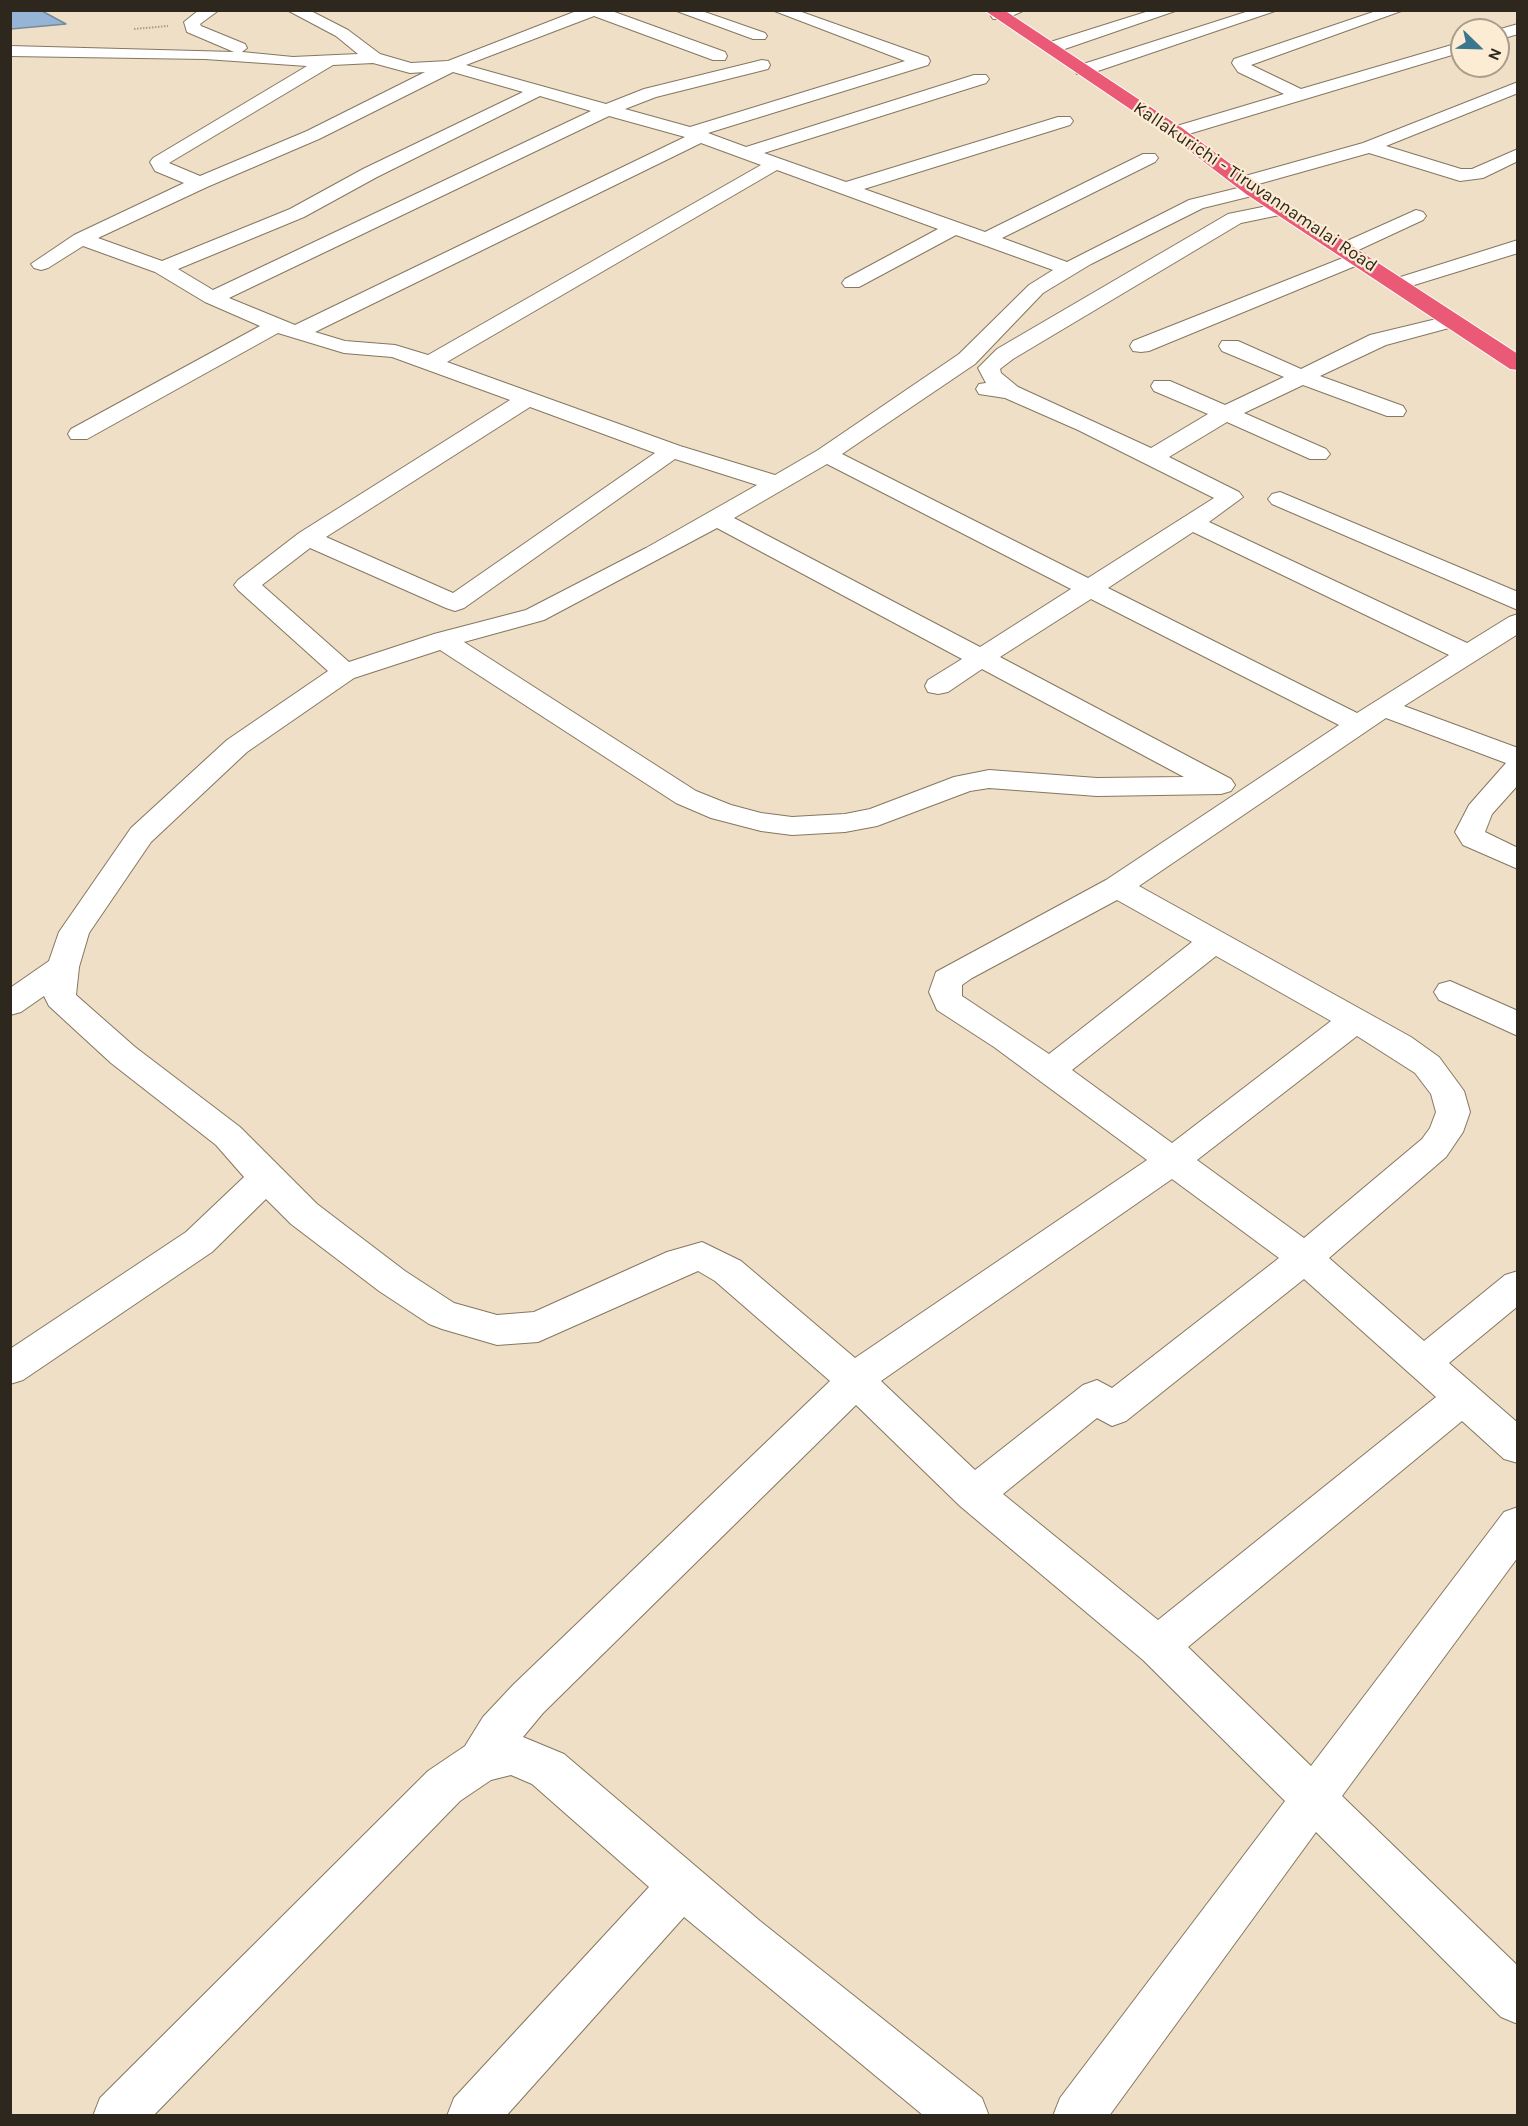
<!DOCTYPE html>
<html>
<head>
<meta charset="utf-8">
<style>
  body { margin:0 }
  #map { position:relative; width:1528px; height:2126px; overflow:hidden; background:#eedfc6; font-family:Karla,sans-serif }
  canvas { display:block }
  .frame { position:absolute; inset:0; border:12px solid #2d271e; pointer-events:none }
  .north { position:absolute; left:1450px; top:18px; width:60px; height:60px; box-sizing:border-box; background:#fbecd3; border:2px solid #a99d8b; border-radius:50%; rotate:113deg; font-size:16px; font-weight:700; line-height:24px; text-align:center; color:#2d271e }
  .north::after { content:''; display:block; margin:auto; width:21px; height:27px; background:#3b778e; clip-path:polygon(50% 0,100% 100%,50% 72%,0 100%) }
</style>
</head>
<body>
<div id="map">
<canvas width="1528" height="2126"></canvas>
<div class="frame"></div>
<div class="north">N</div>
</div>
<script>
const g = document.querySelector('canvas').getContext('2d');
g.lineJoin = 'round';
function paint(path, color) {
  g.fillStyle = color;
  g.fill(path, 'evenodd');
}
function toPath(rows) {
  const path = new Path2D();
  for (const r of rows) {
    path.moveTo(r[0], r[1]);
    for (let i = 2; i < r.length; i += 2) path.lineTo(r[i], r[i + 1]);
  }
  return path;
}
function stroke(path, color, width, dash) {
  g.strokeStyle = color;
  g.lineWidth = width;
  g.lineCap = dash ? 'butt' : 'round';
  g.setLineDash(dash || []);
  g.stroke(path);
}
function write(font, color, halo, rows, align = 'center') {
  g.font = font + ' Karla,sans-serif';
  g.lineWidth = 4.5;
  g.setLineDash([]);
  g.textBaseline = 'middle';
  g.strokeStyle = halo;
  g.fillStyle = color;
  for (const [text, x, y, turn = 0] of rows) {
    g.save();
    g.translate(x, y);
    g.rotate((+turn || 0) * Math.PI / 180);
    g.textAlign = isNaN(turn) ? turn : align;
    if (halo) g.strokeText(text, 0, 0);
    g.fillText(text, 0, 0);
    g.restore();
  }
}
const water = toPath([
  [11,10,42,11,66,24,11,29,11,10]
]);
const path = toPath([
  [134,29,168,26]
]);
const minor = toPath([
  [199,10,219,10,200,24,201,26,245,44,247,48,242,52,293,57,358,54,336,36,287,10,309,10,348,30,380,54,411,63,448,61,579,10,609,10,725,52,727,56,725,60,713,60,594,16,466,65,606,104,644,89,762,60,768,61,770,65,768,69,656,97,625,109,690,127,905,61,772,10,796,10,928,57,930,61,928,65,708,133,746,147,974,75,986,75,989,79,986,83,764,153,846,182,1058,117,1070,117,1073,121,1070,125,864,189,985,232,1143,154,1155,154,1158,158,1155,162,1002,238,1067,262,1189,200,1242,187,1236,182,1238,178,1363,143,1518,82,1518,93,1386,146,1461,169,1472,169,1518,149,1518,161,1483,178,1460,181,1369,153,1255,185,1262,190,1260,194,1203,208,1091,264,1043,293,975,364,842,454,1088,578,1214,498,1078,430,1005,398,979,394,976,389,979,384,986,383,978,368,997,349,1228,214,1282,203,1292,209,1289,213,1241,223,1013,359,1000,369,1001,373,1018,387,1151,448,1208,414,1154,391,1151,386,1154,381,1170,381,1225,405,1284,377,1222,351,1219,346,1222,341,1238,341,1301,369,1370,335,1453,315,1460,317,1463,321,1460,325,1386,345,1320,376,1403,406,1406,411,1403,416,1387,416,1303,385,1244,413,1326,449,1330,454,1326,459,1310,459,1227,422,1169,457,1239,492,1243,497,1209,522,1467,643,1509,617,1518,614,1518,634,1404,706,1518,748,1518,785,1492,814,1485,832,1518,848,1518,869,1463,845,1455,832,1469,805,1506,763,1386,718,1139,886,1411,1037,1439,1057,1464,1091,1470,1112,1463,1132,1446,1157,1329,1258,1424,1341,1505,1275,1518,1271,1518,1306,1449,1363,1518,1423,1518,1463,1504,1459,1462,1421,1188,1647,1311,1766,1504,1512,1518,1507,1518,1557,1342,1796,1518,1966,1518,2024,1501,2017,1316,1832,1109,2116,1053,2116,1060,2098,1285,1801,1143,1660,960,1506,856,1405,543,1713,523,1737,564,1754,760,1921,982,2098,989,2116,924,2116,684,1917,506,2116,447,2116,454,2098,649,1887,532,1784,511,1775,491,1780,460,1801,153,2116,93,2116,100,2098,428,1771,465,1746,483,1717,513,1685,830,1381,715,1281,698,1271,538,1342,497,1345,442,1329,429,1324,379,1291,291,1224,266,1199,212,1252,23,1380,10,1384,10,1349,186,1232,244,1177,216,1145,111,1063,49,1006,44,996,21,1012,10,1015,10,988,49,961,59,932,131,828,227,740,328,671,238,590,234,585,238,580,299,533,510,400,392,357,344,353,278,333,87,439,71,439,68,434,71,429,260,326,205,302,155,272,83,246,48,268,41,270,34,268,31,264,74,235,184,183,155,171,150,162,153,158,307,66,205,59,10,56,10,46,234,52,187,32,184,22,199,10],
  [373,63,410,73,425,72,307,131,200,176,169,163,333,65,373,63],
  [453,72,523,92,363,169,290,209,162,261,98,238,207,187,319,139,453,72],
  [540,96,591,111,213,290,178,269,304,217,377,177,540,96],
  [609,116,685,137,295,325,229,298,609,116],
  [701,143,761,165,428,355,395,345,345,341,315,332,701,143],
  [777,170,938,229,845,279,842,283,845,287,859,287,956,235,1053,270,1029,285,959,354,818,450,775,475,680,446,447,362,777,170],
  [530,407,655,453,453,593,326,537,530,407],
  [675,459,757,485,646,548,526,610,434,634,349,662,262,585,310,548,446,608,455,611,464,608,675,459],
  [827,464,1071,589,980,647,734,518,827,464],
  [717,528,962,659,928,680,925,686,928,692,938,694,948,692,982,669,1184,777,1097,778,989,770,954,777,870,809,845,814,792,817,761,813,731,805,696,791,464,642,544,620,717,528],
  [1193,532,1449,655,1357,713,1108,588,1193,532],
  [1091,599,1339,725,1106,880,936,972,929,992,937,1010,994,1047,1147,1160,855,1358,741,1261,702,1242,667,1252,534,1312,497,1315,454,1303,405,1271,317,1204,240,1127,135,1047,76,995,79,967,89,933,151,842,247,752,354,678,440,650,676,803,711,818,761,831,792,835,845,832,877,826,970,791,989,788,1097,796,1221,794,1231,791,1235,785,1231,779,1000,657,1091,599],
  [1117,900,1192,942,1049,1054,962,996,962,985,972,978,1117,900],
  [1216,956,1331,1021,1172,1143,1072,1070,1216,956],
  [1357,1036,1415,1073,1431,1094,1436,1112,1430,1128,1422,1139,1304,1238,1197,1160,1357,1036],
  [1172,1179,1279,1258,1112,1388,1097,1380,1083,1385,975,1470,881,1381,1172,1179],
  [1304,1279,1436,1397,1158,1620,1003,1494,1097,1418,1112,1426,1126,1421,1304,1279],
  [674,10,699,10,765,33,767,36,765,39,753,39,674,10],
  [1000,10,1025,10,1005,19,993,19,991,16,993,13,1000,10],
  [1152,10,1178,10,1056,52,1050,53,1042,48,1044,44,1152,10],
  [1252,10,1278,10,1089,74,1077,74,1075,70,1077,66,1252,10],
  [1379,10,1404,10,1251,65,1301,89,1462,42,1462,52,1182,136,1176,137,1167,132,1170,128,1284,94,1238,72,1232,63,1234,59,1379,10],
  [1518,24,1518,34,1498,40,1497,30,1518,24],
  [1416,210,1423,212,1426,216,1423,220,1352,253,1345,255,1338,253,1335,249,1338,245,1416,210],
  [1518,240,1518,253,1398,290,1391,288,1388,284,1391,280,1518,240],
  [1358,252,1365,254,1368,258,1365,262,1149,351,1141,352,1133,351,1130,346,1133,341,1358,252],
  [1280,492,1518,592,1518,610,1272,504,1268,499,1272,494,1280,492],
  [1450,981,1518,1011,1518,1036,1439,1000,1434,992,1439,984,1450,981]
]);
const highway = toPath([
  [984,10,1004,10,1182,128,1260,186,1518,354,1518,370,1510,369,1246,194,1170,136,984,10]
]);
const farStreetnames = [
  ["Kallakurichi - Tiruvannamalai Road",1255,187,34]
];
paint(water, '#96b4d5');
stroke(water, '#768a9e', 1.5);
stroke(minor, '#857760', 2);
stroke(highway, '#fff', 2);
stroke(path, '#a89c89', 2, [1.5, 1.5]);
paint(minor, '#fff');
paint(highway, '#ea5a76');
write('18px', '#2d271e', '#fbecd3', farStreetnames);
</script>
</body>
</html>
